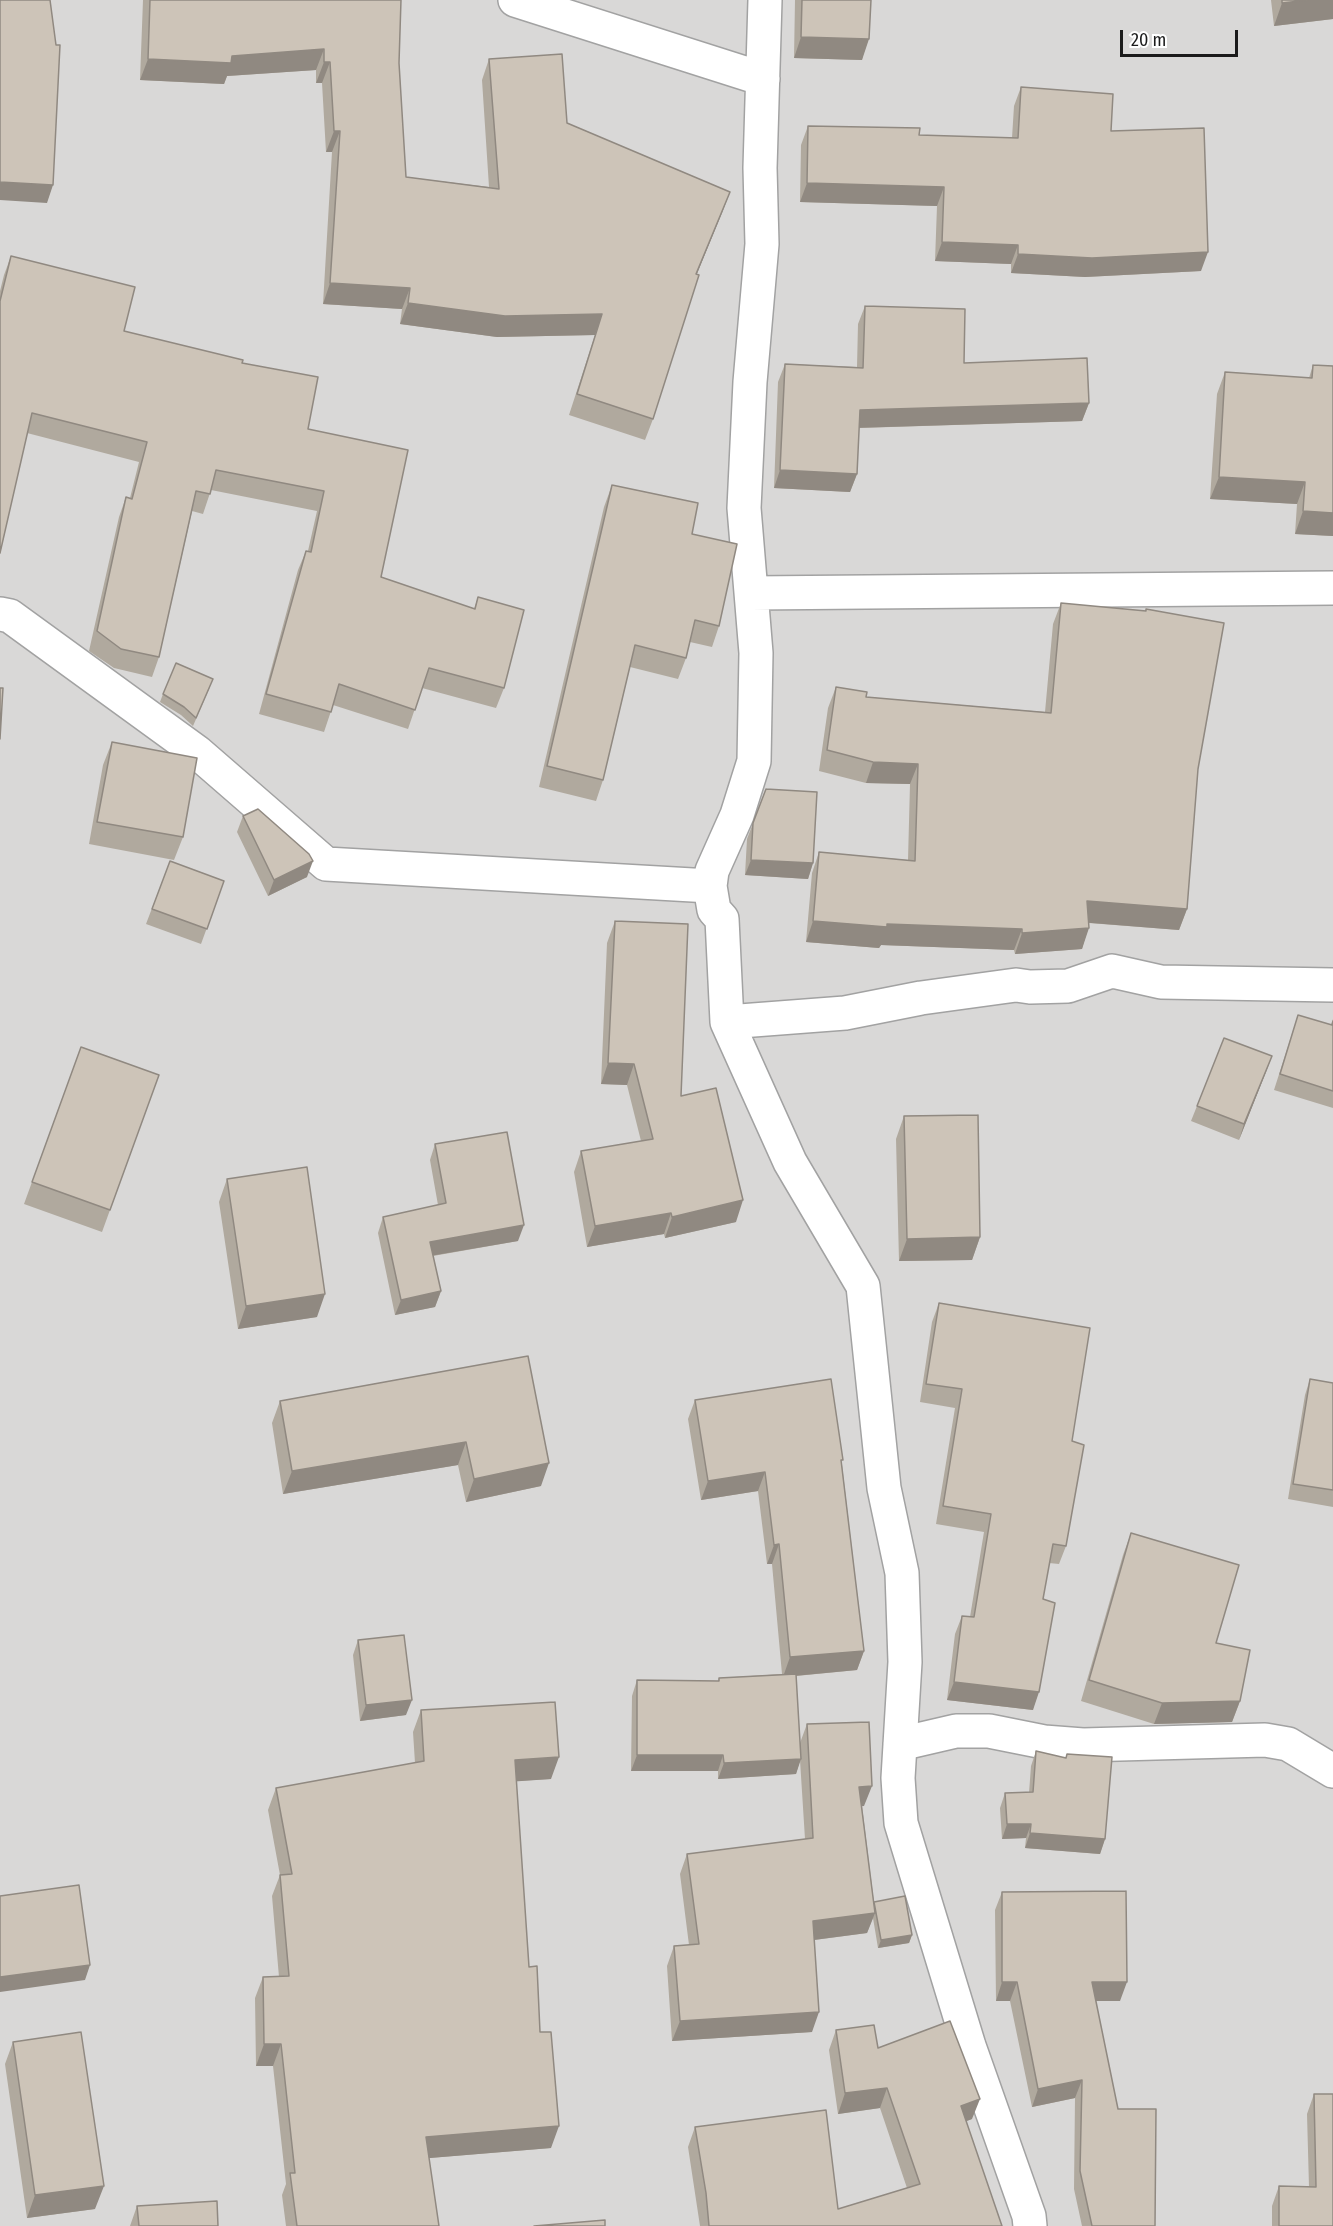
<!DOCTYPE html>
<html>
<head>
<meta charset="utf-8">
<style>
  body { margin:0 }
  #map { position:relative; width:1333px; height:2226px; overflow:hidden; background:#edeadf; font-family:"Fira Sans Condensed",sans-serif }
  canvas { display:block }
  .scale { position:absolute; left:1120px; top:30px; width:118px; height:27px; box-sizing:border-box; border:3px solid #1b1b1b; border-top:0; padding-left:8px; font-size:18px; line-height:21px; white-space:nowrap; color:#1b1b1b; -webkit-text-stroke:4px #fff; paint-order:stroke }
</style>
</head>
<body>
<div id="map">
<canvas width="1333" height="2226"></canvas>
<div class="scale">20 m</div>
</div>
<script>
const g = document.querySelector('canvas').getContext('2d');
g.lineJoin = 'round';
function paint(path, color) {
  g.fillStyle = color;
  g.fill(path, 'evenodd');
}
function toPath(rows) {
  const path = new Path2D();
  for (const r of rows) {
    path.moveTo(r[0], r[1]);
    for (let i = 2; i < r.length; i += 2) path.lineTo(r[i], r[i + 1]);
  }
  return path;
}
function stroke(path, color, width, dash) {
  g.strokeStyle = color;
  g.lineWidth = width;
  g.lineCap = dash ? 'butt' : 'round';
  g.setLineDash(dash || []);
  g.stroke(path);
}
const residential = toPath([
  [0,0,1333,0,1333,2226,0,2226]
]);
const minor = toPath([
  [515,0,763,79],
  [765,0,760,168,762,244,750,382,744,508,756,653,754,761,737,815,712,871,710,886,714,910,722,919,727,1022,790,1162,863,1286,884,1488,902,1573,905,1662,898,1778,901,1823,969,2046,1029,2216,1030,2226],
  [751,593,1333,588],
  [0,614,10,616,197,752,326,864,710,886],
  [727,1022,845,1013,921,998,1016,985,1030,987,1068,986,1112,971,1161,982,1333,985],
  [900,1744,956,1731,989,1731,1044,1742,1083,1745,1265,1740,1288,1744,1333,1771]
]);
const wall = toPath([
  [143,0,401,0,399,63,406,177,489,187,482,80,489,59,567,123,730,192,697,274,653,419,645,440,569,415,595,335,497,337,400,324,402,309,323,304,332,152,326,152,322,83,316,83,316,70,227,76,224,84,140,80],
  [795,0,871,0,862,60,794,58],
  [1271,0,1333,0,1333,19,1274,26],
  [1021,87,1111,131,1201,271,1085,277,1011,273,1011,264,935,261,937,206,800,202,801,145,808,126,919,135,1012,138,1014,106],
  [11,256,124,331,242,363,308,429,381,577,474,609,478,597,504,688,496,708,422,688,408,729,333,705,324,732,259,714,298,570,306,551,308,551,317,511,211,490,203,514,192,511,159,657,152,677,114,668,89,651,119,517,126,497,130,498,139,462,27,433,0,554,0,291,4,275],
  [865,306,964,363,1089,403,1082,421,859,428,857,474,850,492,774,488,778,382,785,364,857,367,858,324],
  [1313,365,1333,366,1333,536,1295,534,1297,504,1210,499,1217,394,1225,372,1309,378],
  [612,485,692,534,719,626,712,647,690,642,686,658,678,679,630,667,603,780,596,801,539,787,604,507],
  [1061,603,1198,769,1187,909,1179,930,1089,923,1082,949,1015,954,1014,950,881,945,879,948,806,942,812,873,819,852,908,860,910,784,866,783,819,771,828,708,836,687,866,697,1045,712,1053,624],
  [210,687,193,726,181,715,160,702,163,694],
  [112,742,183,837,174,860,89,844,103,765],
  [766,789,813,863,808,879,745,875,747,839],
  [243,816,307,877,268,896,237,832],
  [170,861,224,881,201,944,146,924],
  [615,921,681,1096,736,1222,665,1238,664,1234,587,1247,574,1172,581,1151,641,1141,627,1085,601,1084,607,943],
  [1298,1015,1331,1025,1333,1019,1333,1108,1274,1090],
  [81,1047,159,1075,102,1232,24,1204],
  [1272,1056,1239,1140,1191,1121,1197,1106],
  [904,1116,980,1237,972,1260,899,1261,896,1139],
  [435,1144,518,1241,433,1256,441,1291,435,1307,395,1315,378,1233,383,1217,438,1205,430,1160],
  [227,1179,317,1317,238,1329,219,1202],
  [939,1303,1072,1441,1066,1546,1059,1564,1049,1563,1043,1599,1033,1710,947,1700,955,1634,962,1616,970,1617,984,1532,936,1524,955,1408,920,1402,932,1322],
  [528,1356,541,1486,466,1502,458,1465,283,1494,272,1423,280,1401],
  [1310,1379,1333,1383,1333,1507,1288,1499,1305,1395],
  [695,1400,842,1465,864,1651,857,1670,796,1676,800,1743,807,1724,864,1806,862,1806,874,1903,874,1902,912,1935,909,1943,878,1948,873,1918,867,1933,814,1940,812,2032,672,2041,667,1966,674,1946,689,1945,680,1874,687,1854,805,1839,800,1760,796,1774,718,1779,718,1771,631,1771,632,1696,637,1680,718,1681,719,1678,782,1674,772,1564,767,1564,758,1491,701,1500,688,1419],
  [1131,1533,1240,1701,1232,1722,1154,1724,1081,1701,1123,1555],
  [358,1640,406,1715,360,1721,353,1655],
  [421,1710,551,1779,516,1781,529,1967,540,2032,551,2148,429,2158,439,2226,286,2226,282,2195,286,2184,273,2066,256,2066,255,1998,263,1977,279,1977,272,1896,280,1875,268,1810,276,1788,415,1763,413,1732],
  [1036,1751,1105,1839,1100,1854,1025,1848,1026,1838,1002,1839,1000,1808,1005,1793,1029,1793,1031,1766],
  [1002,1892,1120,2001,1096,2001,1118,2109,1155,2226,1082,2226,1074,2189,1075,2098,1032,2107,1010,2001,996,2001,995,1910],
  [836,2030,878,2048,972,2119,966,2121,1002,2226,700,2226,688,2147,695,2127,838,2209,907,2188,880,2108,838,2114,829,2050],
  [13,2042,95,2209,27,2218,5,2064],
  [1314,2094,1333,2226,1272,2226,1272,2206,1279,2186,1309,2187,1307,2114],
  [137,2206,218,2226,130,2226]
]);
const shadedWall = toPath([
  [1308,0,1333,0,1333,19,1274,26,1282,3],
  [801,37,869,39,862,60,794,58],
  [324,49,316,70,227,76,224,84,140,80,148,59,232,56],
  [324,62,330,62,322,83,316,83],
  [334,131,340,131,332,152,326,152],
  [0,182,53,185,47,203,0,200],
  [807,183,944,187,937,206,800,202],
  [730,192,722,213,688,295,696,274],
  [942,242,1018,245,1011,264,935,261],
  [1208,252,1201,271,1085,277,1011,273,1018,254],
  [330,283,410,288,402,309,323,304],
  [408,303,602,314,595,335,497,337,400,324],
  [1089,403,1082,421,853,428,860,410],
  [780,470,857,474,850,492,774,488],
  [1219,477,1305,482,1297,504,1210,499],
  [1303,511,1333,513,1333,536,1295,534],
  [873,762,918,764,910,784,866,783],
  [751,860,813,863,808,879,745,875],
  [313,861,307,877,268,896,274,880],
  [1087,901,1187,909,1179,930,1079,922],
  [813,921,1022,929,1014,950,881,945,879,948,806,942],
  [1089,928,1082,949,1015,954,1022,933],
  [1272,1056,1266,1072,1239,1140,1244,1124],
  [608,1063,634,1064,627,1085,601,1084],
  [743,1200,736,1222,665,1238,672,1217],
  [671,1213,664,1234,587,1247,595,1226],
  [524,1225,518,1241,424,1257,430,1242],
  [980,1237,972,1260,899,1261,907,1239],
  [441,1291,435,1307,395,1315,401,1300],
  [325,1294,317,1317,238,1329,246,1306],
  [466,1442,458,1465,283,1494,292,1471],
  [549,1463,541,1486,466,1502,474,1479],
  [765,1472,758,1491,701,1500,708,1481],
  [779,1544,772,1564,767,1564,774,1545],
  [864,1651,857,1670,783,1677,790,1657],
  [954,1682,1039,1692,1033,1710,947,1700],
  [412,1700,406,1715,360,1721,366,1705],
  [1240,1701,1232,1722,1154,1724,1162,1703],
  [637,1755,723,1755,718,1771,631,1771],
  [559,1757,551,1779,507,1782,515,1760],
  [801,1759,796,1774,718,1779,724,1763],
  [872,1786,864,1806,852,1807,859,1787],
  [1007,1824,1031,1824,1026,1838,1002,1839],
  [1030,1833,1105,1839,1100,1854,1025,1848],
  [875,1913,867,1933,806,1941,813,1921],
  [912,1935,909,1943,878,1948,881,1940],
  [90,1965,85,1980,0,1992,0,1977],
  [1002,1982,1017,1982,1010,2001,996,2001],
  [1092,1982,1127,1982,1120,2001,1086,2001],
  [819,2012,812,2032,672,2041,680,2021],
  [264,2044,281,2044,273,2066,256,2066],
  [1082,2080,1075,2098,1032,2107,1038,2089],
  [887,2088,880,2108,838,2114,845,2093],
  [980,2099,972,2119,954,2126,961,2106],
  [559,2126,551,2148,418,2159,426,2137],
  [104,2186,95,2209,27,2218,35,2195]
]);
const building = toPath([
  [0,0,50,0,56,45,60,45,53,185,0,182,0,0],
  [150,0,401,0,399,63,406,177,499,189,489,59,562,54,567,123,730,192,696,274,699,275,653,419,577,394,602,314,505,316,408,303,410,288,330,283,340,131,334,131,330,62,324,62,324,49,232,56,231,63,148,59,150,0],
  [802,0,871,0,869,39,801,37,802,0],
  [1282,0,1308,0,1282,3,1282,0],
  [1021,87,1113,94,1111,131,1204,128,1208,252,1092,258,1018,254,1018,245,942,242,944,187,807,183,808,126,920,128,919,135,1018,138,1021,87],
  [11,256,135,287,124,331,243,360,242,363,318,377,308,429,408,450,381,577,475,609,478,597,524,610,504,688,429,668,415,710,339,684,331,712,266,694,306,551,311,552,324,491,216,470,210,494,196,491,159,657,121,649,97,631,126,497,132,499,147,442,32,413,0,553,0,301,11,256],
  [865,306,965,309,964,363,1087,358,1089,403,860,410,857,474,780,470,785,364,863,368,865,306],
  [1313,365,1333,366,1333,513,1303,511,1305,482,1219,477,1225,372,1312,378,1313,365],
  [612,485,698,503,692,534,737,544,719,626,695,620,686,658,635,645,603,780,547,766,612,485],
  [1061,603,1146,611,1146,609,1224,623,1198,769,1187,909,1087,901,1089,928,1022,933,1022,929,887,924,887,927,813,921,819,852,915,861,918,764,873,762,827,750,836,687,867,692,866,697,1051,713,1061,603],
  [176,663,213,679,196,718,184,707,163,694,176,663],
  [0,688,3,688,0,739,0,688],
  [112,742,197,758,183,837,97,822,112,742],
  [766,789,817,792,813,863,751,860,753,823,766,789],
  [258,809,309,854,313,861,274,880,243,816,258,809],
  [170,861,224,881,207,929,152,909,170,861],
  [615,921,688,924,681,1096,716,1088,743,1200,672,1217,671,1213,595,1226,581,1151,653,1139,634,1064,608,1063,615,921],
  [1298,1015,1332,1025,1333,1021,1333,1091,1280,1074,1298,1015],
  [1224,1038,1272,1056,1244,1124,1197,1106,1224,1038],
  [81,1047,159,1075,110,1210,32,1182,81,1047],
  [978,1115,980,1237,907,1239,904,1116,978,1115],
  [507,1132,524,1225,430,1242,441,1291,401,1300,383,1217,446,1203,435,1144,507,1132],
  [307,1167,325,1294,246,1306,227,1179,307,1167],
  [939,1303,1090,1328,1072,1441,1084,1445,1066,1546,1053,1544,1043,1599,1055,1603,1039,1692,954,1682,962,1616,974,1617,991,1514,943,1506,962,1389,926,1384,939,1303],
  [528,1356,549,1463,474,1479,466,1442,292,1471,280,1401,528,1356],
  [831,1379,843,1460,841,1460,864,1651,790,1657,779,1544,774,1545,765,1472,708,1481,695,1400,831,1379],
  [1310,1379,1333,1383,1333,1490,1293,1484,1310,1379],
  [1131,1533,1239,1565,1216,1643,1250,1650,1240,1701,1162,1703,1089,1680,1131,1533],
  [404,1635,412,1700,366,1705,358,1640,404,1635],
  [796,1674,801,1759,724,1763,723,1755,637,1755,637,1680,719,1681,719,1678,796,1674],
  [555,1702,559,1757,515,1760,529,1967,537,1966,540,2032,551,2032,559,2126,426,2137,439,2226,297,2226,290,2173,295,2173,281,2044,264,2044,263,1977,289,1976,280,1875,292,1874,276,1788,424,1761,421,1710,555,1702],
  [869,1722,872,1786,859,1787,875,1913,813,1921,819,2012,680,2021,674,1946,699,1944,687,1854,813,1838,807,1724,869,1722],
  [1036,1751,1066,1758,1067,1754,1112,1757,1105,1839,1030,1833,1031,1824,1007,1824,1005,1793,1033,1792,1036,1751],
  [79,1885,90,1965,0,1977,0,1896,79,1885],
  [1126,1891,1127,1982,1092,1982,1118,2109,1156,2109,1155,2226,1092,2226,1080,2171,1082,2080,1038,2089,1017,1982,1002,1982,1002,1892,1126,1891],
  [905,1896,912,1935,881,1940,874,1902,905,1896],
  [950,2021,980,2099,961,2106,1002,2226,709,2226,706,2193,695,2127,826,2110,838,2209,920,2184,887,2088,845,2093,836,2030,874,2025,878,2048,950,2021],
  [81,2032,104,2186,35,2195,13,2042,81,2032],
  [1314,2094,1333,2094,1333,2226,1279,2226,1279,2186,1316,2187,1314,2094],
  [217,2201,218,2226,139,2226,137,2206,217,2201],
  [605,2220,605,2226,534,2226,605,2220]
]);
paint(residential, '#d9d8d7');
stroke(minor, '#a2a2a2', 36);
stroke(minor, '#fff', 33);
paint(wall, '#b0a99e');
paint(shadedWall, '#908981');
paint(building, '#cdc4b8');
stroke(building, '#908981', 1.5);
</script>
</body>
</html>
